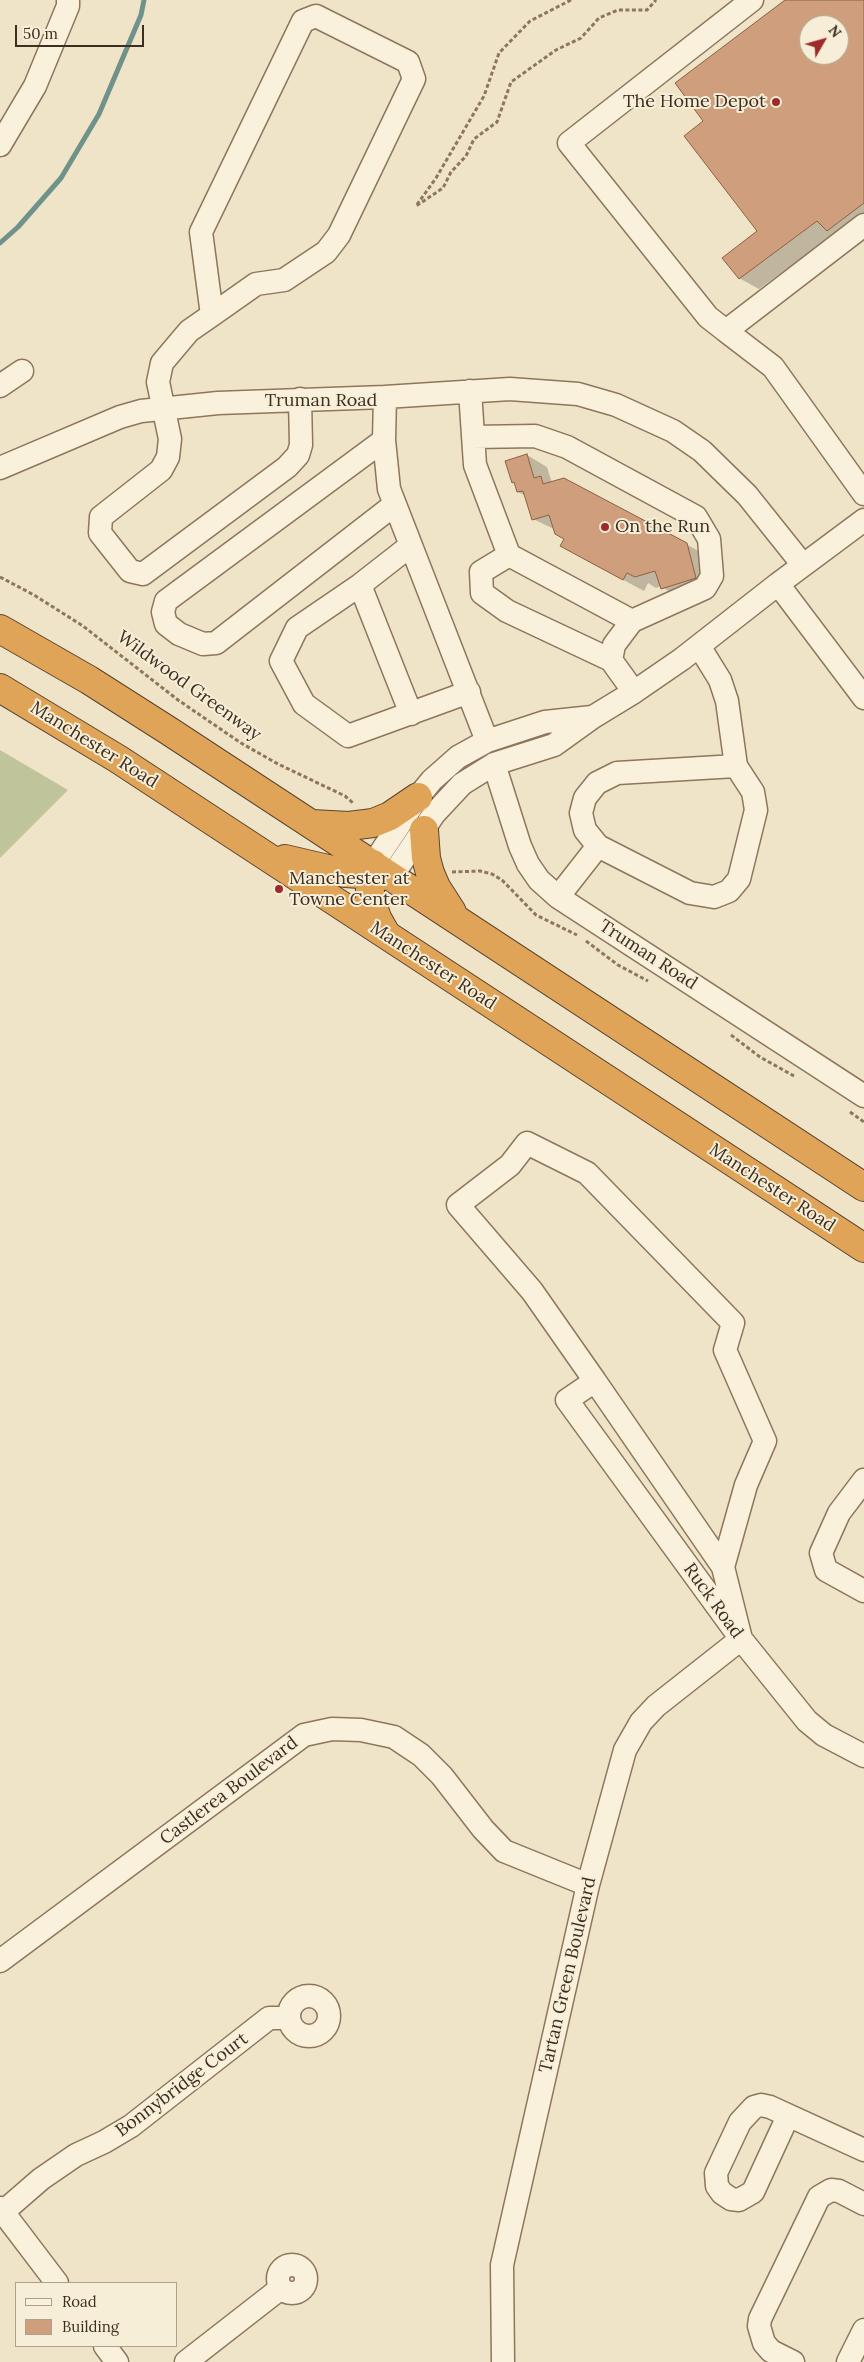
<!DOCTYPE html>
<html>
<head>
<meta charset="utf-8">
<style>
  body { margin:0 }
  #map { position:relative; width:864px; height:2362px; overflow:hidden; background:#f0e4c8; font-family:Lora,serif }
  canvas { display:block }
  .legend { position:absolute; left:15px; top:2282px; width:162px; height:65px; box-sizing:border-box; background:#f7eed8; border:1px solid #ada18e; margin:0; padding:6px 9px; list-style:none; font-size:15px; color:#3d2e20 }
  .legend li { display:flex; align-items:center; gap:10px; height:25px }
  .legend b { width:25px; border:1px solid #ada18e }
  .north { position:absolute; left:799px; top:15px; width:50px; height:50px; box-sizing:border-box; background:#f7eed8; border:1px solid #ada18e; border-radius:50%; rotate:52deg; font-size:14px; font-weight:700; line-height:20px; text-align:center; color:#3d2e20 }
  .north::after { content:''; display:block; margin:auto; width:18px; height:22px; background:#9e2a2b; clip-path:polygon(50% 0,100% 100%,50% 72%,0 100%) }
  .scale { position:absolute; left:15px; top:25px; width:129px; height:22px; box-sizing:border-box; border:2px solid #3d2e20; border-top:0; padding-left:6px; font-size:15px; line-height:18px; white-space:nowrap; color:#3d2e20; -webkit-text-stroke:4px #f7eed8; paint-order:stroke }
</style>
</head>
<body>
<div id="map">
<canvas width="864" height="2362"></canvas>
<ul class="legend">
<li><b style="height:6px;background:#faf1dc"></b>Road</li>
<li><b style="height:14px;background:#cf9f7d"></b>Building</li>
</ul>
<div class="north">N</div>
<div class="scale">50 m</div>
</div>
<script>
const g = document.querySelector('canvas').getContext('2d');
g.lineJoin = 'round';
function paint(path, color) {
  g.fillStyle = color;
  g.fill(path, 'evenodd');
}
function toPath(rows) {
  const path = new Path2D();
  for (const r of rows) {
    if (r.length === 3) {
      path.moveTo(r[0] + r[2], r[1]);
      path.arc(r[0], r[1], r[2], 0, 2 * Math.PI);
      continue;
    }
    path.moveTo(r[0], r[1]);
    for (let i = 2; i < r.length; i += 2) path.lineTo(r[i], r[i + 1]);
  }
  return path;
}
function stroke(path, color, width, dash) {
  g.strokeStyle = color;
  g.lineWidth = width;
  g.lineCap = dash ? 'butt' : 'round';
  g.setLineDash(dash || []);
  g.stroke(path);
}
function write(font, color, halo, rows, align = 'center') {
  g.font = font + ' Lora,serif';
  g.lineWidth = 4;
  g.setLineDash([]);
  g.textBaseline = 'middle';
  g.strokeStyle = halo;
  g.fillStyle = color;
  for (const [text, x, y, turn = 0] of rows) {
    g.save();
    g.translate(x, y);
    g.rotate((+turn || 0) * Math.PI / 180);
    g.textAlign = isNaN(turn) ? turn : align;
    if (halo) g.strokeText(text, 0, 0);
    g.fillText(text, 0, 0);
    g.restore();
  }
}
const cemetery = toPath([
  [0,750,68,790,0,858]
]);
const shadow = toPath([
  [787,0,864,0,864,229,847,242,834,234,759,289,739,278,759,231,705,121],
  [809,25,839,25,839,55,809,55],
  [527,455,547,467,552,483,686,544,707,556,717,588,682,600,661,586,656,588,648,583,644,591,582,558,556,530,533,519,526,496,518,492]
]);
const stream = toPath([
  [0,243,18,227,61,178,99,114,141,15,144,0]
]);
const building = toPath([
  [785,0,864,0,864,203,827,231,817,221,739,279,722,258,757,231,684,136,703,121,675,83,785,0],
  [809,25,839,25,839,55,809,55,809,25],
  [527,454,534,478,541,476,543,484,564,478,687,543,696,578,661,589,655,571,635,577,627,573,623,580,560,546,564,539,555,534,549,515,532,520,523,491,517,492,514,482,512,483,505,461,527,454]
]);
const path = toPath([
  [571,0,530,21,499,53,484,96,436,178,416,206,443,188,451,172,466,156,474,139,497,122,511,82,556,50,581,38,599,18,618,10,647,10,656,0],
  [0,577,34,595,83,626,178,700,241,743,278,764,345,796,353,803],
  [452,872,480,871,492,874,502,880,536,915,577,935],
  [586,941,618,965,648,981],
  [731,1035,760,1057,794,1076],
  [850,1112,864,1122]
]);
const minor = toPath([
  [752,0,569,143,708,317,726,331,864,225],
  [0,145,35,86,68,6,68,0],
  [212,315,201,232,303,21,316,16,408,62,414,79,339,235,326,252,284,280,256,284,212,315,189,331,162,363,158,382,170,439,168,457,161,470,101,517,100,533,130,571,143,574,287,467,298,455,301,445,300,399],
  [726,331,773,367,864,494],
  [0,386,22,371],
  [470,391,475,465,509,555,632,621],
  [385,397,510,389,578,394,616,405,673,431,702,451,747,495,803,565],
  [473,437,535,436,567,447,696,517,709,539,712,576,705,588,632,621,614,645,611,660,634,692],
  [384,440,166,601,163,612,166,624,179,634,203,644,216,643,394,505],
  [0,468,120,417,141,411,218,403,385,397,384,440,389,489,487,741],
  [410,546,360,585,297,628,281,661,304,704,348,736,469,692],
  [509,555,481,572,482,593,507,611,611,660],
  [778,584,864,698],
  [360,585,411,714],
  [699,646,720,680,727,701,736,766,753,792,756,810,739,879,729,891,714,897,690,893,598,846,585,830,581,813,585,798,597,783,617,773,736,766],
  [494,764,520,846,528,864,539,880,558,897,864,1096],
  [373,864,418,797,432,780,458,757,487,741,545,722,592,717],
  [392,876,434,814,462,784,494,764,554,745,593,717,634,692,682,659,778,584,864,520],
  [558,897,598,846],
  [595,1381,532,1291,458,1205,510,1165,527,1143,587,1173,733,1323,725,1350,765,1441,746,1485,723,1567,595,1381,567,1400,741,1639,807,1721,824,1735,864,1756],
  [864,1480,839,1513,821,1553,826,1570,864,1591],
  [0,1961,304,1735,332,1729,361,1730,394,1737,421,1755,442,1776,483,1829,504,1851,588,1885],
  [309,2016,20],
  [788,2116,753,2192,739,2200,731,2199,722,2193,717,2186,716,2173,740,2122,754,2107,761,2105,770,2107,864,2150],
  [0,2208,57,2283],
  [3,2212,41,2179,76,2155,104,2142,131,2126,269,2018,289,2018],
  [292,2279,14],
  [105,2346,117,2362],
  [186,2362,281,2288],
  [503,2362,502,2265,588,1885,625,1750,641,1722,656,1706,741,1639,723,1567],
  [793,2362,771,2351,764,2343,759,2326,760,2319,819,2197,831,2190,839,2191,864,2204],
  [848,2362,864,2330]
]);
const highway = toPath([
  [0,629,89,680,169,731,864,1187],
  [0,688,118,759,864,1248],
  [312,824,349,826,373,823,390,816,418,797],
  [424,830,426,858,430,873,436,887,452,912],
  [285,859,345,873,390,876],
  [373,864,370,877,370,897,377,918,386,934]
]);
const markers = [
  [776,102,5,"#9e2a2b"],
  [605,527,5,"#9e2a2b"],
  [279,889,5,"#9e2a2b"]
];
const poiNames = [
  ["The Home Depot",766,102,"right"],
  ["On the Run",615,527],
  ["Manchester at",289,879],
  ["Towne Center",289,900]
];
const streetNames = [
  ["Truman Road",321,401],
  ["Wildwood Greenway",189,686,36],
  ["Manchester Road",94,745,32],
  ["Truman Road",648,955,33],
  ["Manchester Road",433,966,33],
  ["Manchester Road",772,1188,33],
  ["Ruck Road",713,1601,54],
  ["Castlerea Boulevard",229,1791,-37],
  ["Tartan Green Boulevard",568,1975,-77],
  ["Bonnybridge Court",182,2085,-37]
];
paint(cemetery, '#bfc49a');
paint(shadow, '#0003');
stroke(stream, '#6f938a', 5);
paint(building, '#cf9f7d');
stroke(building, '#8d5f41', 1);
stroke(minor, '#8d765c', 25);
stroke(highway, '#5b4430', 30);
stroke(path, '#8d765c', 3, [4, 2.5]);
stroke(minor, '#faf1dc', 22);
stroke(highway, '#e0a458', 28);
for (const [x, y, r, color] of markers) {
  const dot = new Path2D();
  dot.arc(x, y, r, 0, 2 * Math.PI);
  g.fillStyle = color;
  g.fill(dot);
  stroke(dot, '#f7eed8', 2);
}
write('18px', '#3d2e20', '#f7eed8', poiNames, 'left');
write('18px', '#3d2e20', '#f7eed8', streetNames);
</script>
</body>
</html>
